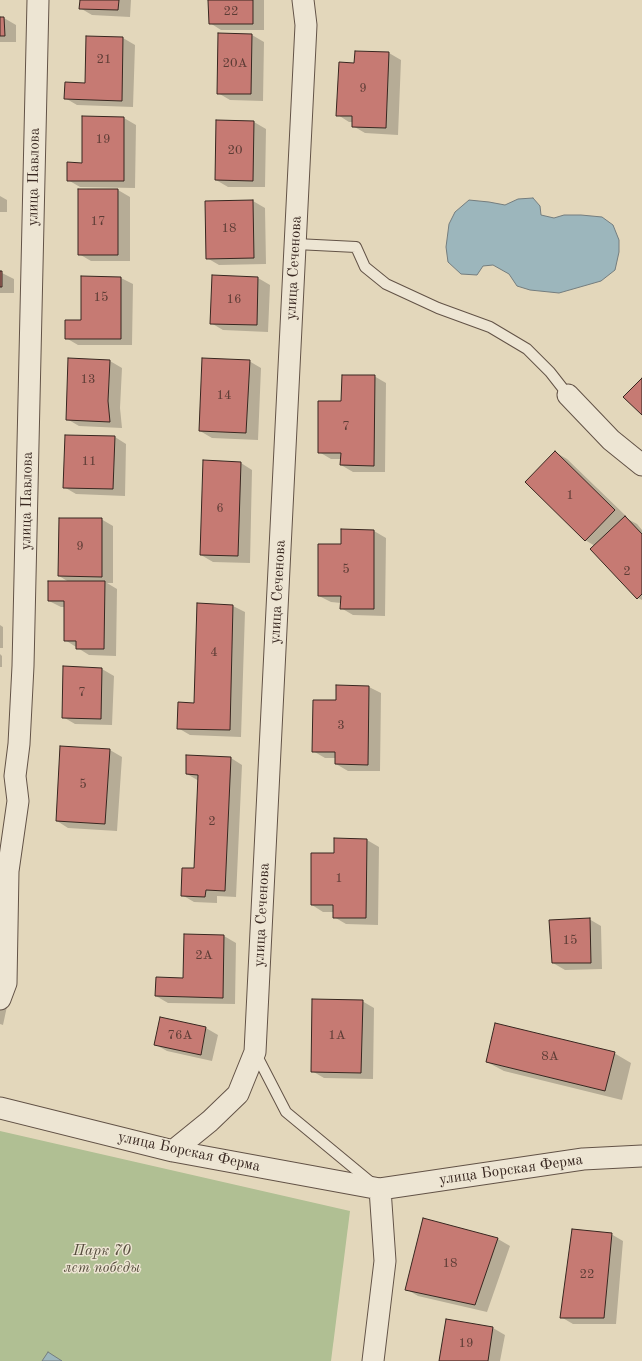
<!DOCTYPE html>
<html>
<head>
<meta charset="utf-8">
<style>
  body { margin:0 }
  canvas { display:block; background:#e3d7bb }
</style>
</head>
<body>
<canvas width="642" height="1361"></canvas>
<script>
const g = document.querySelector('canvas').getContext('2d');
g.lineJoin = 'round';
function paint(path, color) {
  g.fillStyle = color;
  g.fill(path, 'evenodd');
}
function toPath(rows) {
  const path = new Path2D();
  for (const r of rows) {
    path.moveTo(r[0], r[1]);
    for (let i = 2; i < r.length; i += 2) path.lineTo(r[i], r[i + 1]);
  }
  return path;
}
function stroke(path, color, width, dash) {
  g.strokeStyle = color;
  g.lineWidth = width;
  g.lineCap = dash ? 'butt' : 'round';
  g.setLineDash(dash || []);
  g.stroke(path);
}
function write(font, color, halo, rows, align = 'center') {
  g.font = font + ' "Old Standard TT",serif';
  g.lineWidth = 3;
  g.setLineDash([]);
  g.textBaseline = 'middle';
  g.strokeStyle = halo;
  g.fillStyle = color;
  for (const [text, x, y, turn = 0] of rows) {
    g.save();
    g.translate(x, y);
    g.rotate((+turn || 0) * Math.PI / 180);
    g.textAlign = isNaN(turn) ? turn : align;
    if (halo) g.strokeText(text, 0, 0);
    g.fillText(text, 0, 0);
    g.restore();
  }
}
const green = toPath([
  [0,1131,350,1211,331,1361,0,1361]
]);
const water = toPath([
  [533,198,540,206,541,215,554,218,564,215,581,215,602,217,613,225,619,240,619,252,615,270,601,281,559,293,530,290,517,286,509,274,493,265,483,266,477,275,461,274,448,262,446,247,449,224,455,212,469,200,489,202,505,205,518,199,533,198],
  [48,1352,62,1361,42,1361,48,1352]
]);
const shadow = toPath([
  [81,0,131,0,130,17,92,15,80,8],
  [209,0,264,0,264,30,221,30,210,23],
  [0,18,4,18,16,25,16,42,0,42],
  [252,35,264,42,263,101,230,100,218,93],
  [87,37,123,38,135,45,133,107,77,105,65,98,86,84],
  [356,52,389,53,401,60,398,135,365,133,353,126,353,122,349,122,338,115,355,64],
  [83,117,124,118,136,125,135,188,80,187,68,180,83,164],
  [254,122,266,129,265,187,228,187,216,180],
  [118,190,130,197,130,261,91,261,79,254],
  [0,196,7,200,7,212,0,212],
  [253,201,265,208,266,264,219,265,207,258],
  [0,272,14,279,14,293,0,293],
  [121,278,133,284,132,345,78,345,66,338],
  [258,278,270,285,268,332,223,330,211,323],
  [110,361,122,368,120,408,122,428,79,426,67,419],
  [249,361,261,368,258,440,212,438,200,431],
  [374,376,386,383,385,472,353,472,341,465,341,459,331,459,319,452,342,402],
  [115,437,126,444,125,496,76,494,64,487],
  [555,452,567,459,627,517,626,518,637,524,642,530,642,600,638,598,591,549,595,546,585,540],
  [241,463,252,470,250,563,213,562,201,555],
  [101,519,113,526,113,583,107,583,117,589,116,656,89,655,65,640,65,607,61,607,49,601,69,582,59,576],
  [342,530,374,531,386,538,385,616,353,615,341,608,341,603,331,602,319,596,342,545],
  [198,604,233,606,245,612,241,737,190,735,178,728,195,704],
  [0,625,3,627,3,648,0,648],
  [0,654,2,656,2,667,0,667],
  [64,667,102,669,114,676,112,725,75,724,63,717],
  [369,687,381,693,380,771,348,771,336,764,336,758,325,758,313,751,337,701],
  [110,750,122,757,117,831,68,828,57,821],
  [231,758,242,765,236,897,217,896,217,903,194,902,182,895,195,869,199,781,187,774],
  [367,840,379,847,378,925,346,924,334,917,334,912,323,912,312,905,335,854],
  [589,919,601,926,602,969,565,970,553,963],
  [185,935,224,936,236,943,235,1004,168,1003,156,996,184,979],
  [0,991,9,997,3,1025,0,1024],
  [362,1001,374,1008,373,1079,324,1078,312,1071],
  [206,1028,218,1035,212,1061,167,1051,156,1045],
  [614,1053,631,1063,622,1100,504,1071,487,1062],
  [424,1219,498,1239,510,1246,487,1312,418,1296,406,1289],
  [611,1234,623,1241,616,1324,573,1324,561,1317],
  [493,1328,505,1335,500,1361,440,1361]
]);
const building = toPath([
  [80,0,119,0,118,10,79,9,80,0],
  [208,0,253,0,253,24,209,24,208,0],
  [0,17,4,17,5,36,0,36,0,17],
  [218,33,252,34,251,94,217,94,218,33],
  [86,36,123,37,122,101,64,99,65,82,85,83,86,36],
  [355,51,389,52,386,128,352,127,352,116,336,116,339,62,354,63,355,51],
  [82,116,124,117,124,181,67,181,67,162,82,163,82,116],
  [216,120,254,121,253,181,215,180,216,120],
  [78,189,118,189,118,255,78,255,78,189],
  [253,200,254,258,206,259,205,201,253,200],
  [0,271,2,271,2,287,0,287,0,271],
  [212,275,258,277,257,325,210,324,212,275],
  [81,276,121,277,121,339,65,339,65,320,81,320,81,276],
  [68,358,110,360,108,401,110,422,66,420,68,358],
  [202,358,250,360,246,433,199,431,202,358],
  [342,375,375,375,374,466,340,465,341,453,318,453,318,401,341,401,342,375],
  [642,378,642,415,623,397,642,378],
  [65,435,115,436,113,489,63,488,65,435],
  [555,451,615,510,585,541,525,482,555,451],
  [203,460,241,462,238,556,200,555,203,460],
  [625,516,642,534,642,594,637,599,590,549,625,516],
  [59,518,102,518,102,577,58,576,59,518],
  [341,529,374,530,374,609,340,609,341,596,318,596,318,544,341,544,341,529],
  [48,581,105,581,104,649,76,649,76,641,64,641,64,601,48,601,48,581],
  [197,603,233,605,230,730,177,729,178,702,194,703,197,603],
  [63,666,102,668,101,719,62,718,63,666],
  [336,685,369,686,368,765,335,764,335,752,312,752,313,700,336,700,336,685],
  [60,746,110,749,105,824,56,821,60,746],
  [186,755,231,757,225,891,206,890,205,897,181,896,182,868,194,868,198,775,186,774,186,755],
  [334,838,367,839,366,918,333,918,333,905,311,905,311,853,334,853,334,838],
  [590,918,591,963,552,963,549,920,590,918],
  [184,934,224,935,223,998,155,996,156,977,183,978,184,934],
  [312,999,363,1000,361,1073,311,1072,312,999],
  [160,1017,206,1027,201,1055,154,1045,160,1017],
  [495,1023,615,1052,605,1091,486,1062,495,1023],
  [423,1218,498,1238,475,1305,405,1290,423,1218],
  [572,1229,612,1233,604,1318,560,1318,572,1229],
  [446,1319,493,1327,488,1361,439,1361,446,1319]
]);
const lane = toPath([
  [296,244,356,247,365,267,386,284,438,308,490,327,527,349,550,372,568,395],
  [255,1052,286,1112,373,1184]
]);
const street = toPath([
  [568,395,611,440,642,465],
  [0,999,6,983,8,871,18,801,15,776,19,744,23,666,38,0],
  [0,1108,173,1151,380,1189,583,1159,642,1156],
  [173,1151,210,1121,238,1094,255,1052,306,25,303,0],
  [373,1361,385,1261,380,1189]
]);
const numberNames = [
  ["22",231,12],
  ["21",104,60],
  ["20А",235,64],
  ["9",363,89],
  ["19",103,140],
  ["20",235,151],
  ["17",98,222],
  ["18",229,229],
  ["15",101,298],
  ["16",234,300],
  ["13",88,380],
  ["14",224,396],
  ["7",346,427],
  ["11",89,462],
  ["1",570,496],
  ["6",220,509],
  ["9",80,547],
  ["5",346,570],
  ["2",627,572],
  ["4",214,653],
  ["7",82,693],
  ["3",341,726],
  ["5",83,785],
  ["2",212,822],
  ["1",339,879],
  ["15",570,941],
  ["2А",204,956],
  ["76А",180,1036],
  ["1А",337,1036],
  ["8А",550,1057],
  ["18",450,1264],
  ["22",587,1275],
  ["19",466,1344]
];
const streetNames = [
  ["улица Павлова",34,177,-89],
  ["улица Сеченова",294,268,-87],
  ["улица Павлова",27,501,-89],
  ["улица Сеченова",278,592,-87],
  ["улица Сеченова",262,915,-87],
  ["улица Борская Ферма",189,1152,12],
  ["улица Борская Ферма",511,1170,-8]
];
const parkNames = [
  ["Парк 70",102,1251],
  ["лет победы",102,1268]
];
paint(green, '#b0bf93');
paint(water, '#9cb6bc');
stroke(water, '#747d7e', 1);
paint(shadow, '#0003');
paint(building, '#c67a73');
stroke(building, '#382720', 1);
stroke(lane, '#635347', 12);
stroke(street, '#635347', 23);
stroke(lane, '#ede5d3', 10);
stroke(street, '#ede5d3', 21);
write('13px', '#5c3c35', null, numberNames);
write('15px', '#382720', '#ede5d3', streetNames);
write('italic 15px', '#564d3d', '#ede5d3', parkNames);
</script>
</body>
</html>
